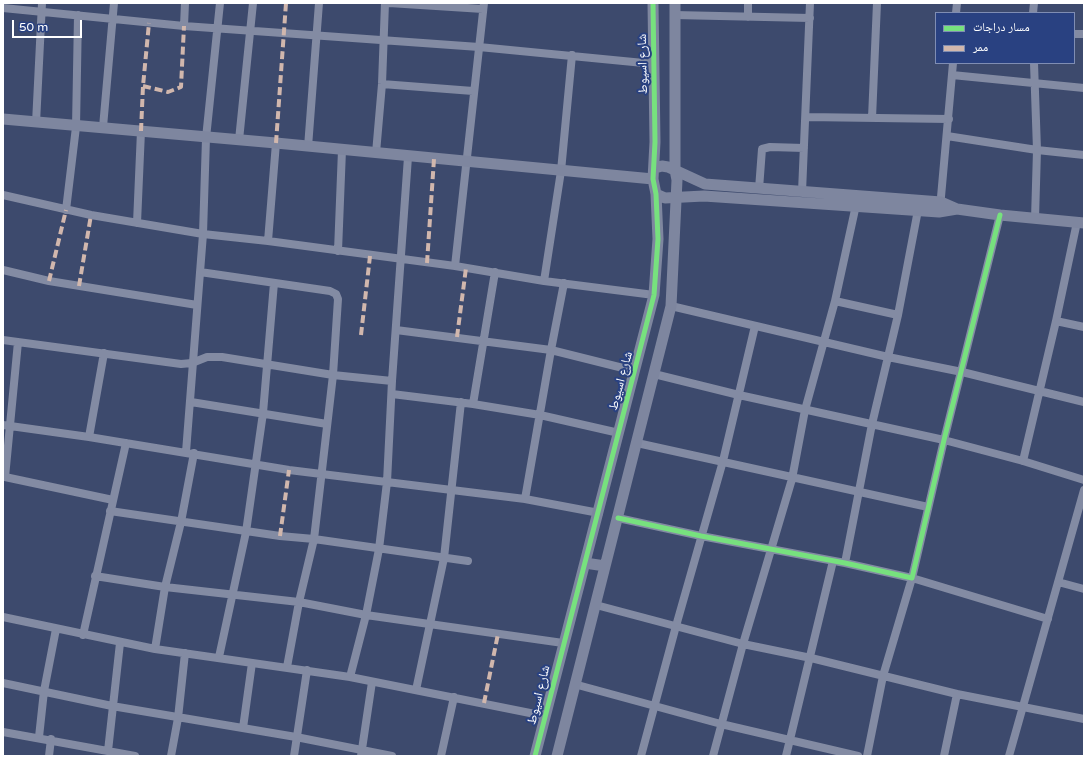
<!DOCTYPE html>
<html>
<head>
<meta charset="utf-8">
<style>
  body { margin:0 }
  #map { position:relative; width:1087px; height:759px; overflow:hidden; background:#3d4a6d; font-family:"Varela Round","Noto Naskh Arabic",sans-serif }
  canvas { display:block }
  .frame { position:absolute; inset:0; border:4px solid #fff; pointer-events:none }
  .legend { position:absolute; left:935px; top:12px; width:140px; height:52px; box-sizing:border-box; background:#294181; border:1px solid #7f8db3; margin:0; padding:5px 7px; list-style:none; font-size:12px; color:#fff }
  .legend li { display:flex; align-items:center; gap:8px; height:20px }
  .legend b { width:20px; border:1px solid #7f8db3 }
  .scale { position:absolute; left:12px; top:20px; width:70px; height:18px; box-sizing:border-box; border:2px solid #fff; border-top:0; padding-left:5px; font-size:12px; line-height:14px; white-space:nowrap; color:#fff; -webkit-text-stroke:3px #294181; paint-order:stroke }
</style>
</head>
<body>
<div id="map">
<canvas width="1087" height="759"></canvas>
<div class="frame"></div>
<ul class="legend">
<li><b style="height:5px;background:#77e17e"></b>مسار دراجات</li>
<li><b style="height:5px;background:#d1b7ad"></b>ممر</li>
</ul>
<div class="scale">50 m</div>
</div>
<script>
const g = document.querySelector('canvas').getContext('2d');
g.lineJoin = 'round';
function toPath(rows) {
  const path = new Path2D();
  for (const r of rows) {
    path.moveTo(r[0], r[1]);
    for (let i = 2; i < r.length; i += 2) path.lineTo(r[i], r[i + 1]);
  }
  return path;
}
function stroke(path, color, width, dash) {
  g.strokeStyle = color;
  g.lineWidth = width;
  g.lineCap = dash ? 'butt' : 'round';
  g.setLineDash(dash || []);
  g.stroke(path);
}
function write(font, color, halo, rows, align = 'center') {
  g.font = font + ' "Varela Round","Noto Naskh Arabic",sans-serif';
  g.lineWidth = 4;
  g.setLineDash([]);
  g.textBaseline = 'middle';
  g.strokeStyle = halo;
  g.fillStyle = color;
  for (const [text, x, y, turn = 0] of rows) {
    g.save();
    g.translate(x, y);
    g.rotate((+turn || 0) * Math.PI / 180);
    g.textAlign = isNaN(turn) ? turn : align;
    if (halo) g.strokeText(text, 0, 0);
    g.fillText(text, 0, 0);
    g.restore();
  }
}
const street = toPath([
  [389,3,483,9],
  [3,8,184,26,479,47,654,64],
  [956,13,957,3],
  [1033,13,1034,3],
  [674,15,810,18],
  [748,17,748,3],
  [184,26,185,3],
  [1074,34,1084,34],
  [1034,63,1037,150,1035,219],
  [952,75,1084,88],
  [382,84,473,91],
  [806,117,949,119],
  [872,118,877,3],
  [36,123,42,3],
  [103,127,114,3],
  [947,136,1037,150,1084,155],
  [239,140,253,3],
  [308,147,319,3],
  [376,153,382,84,385,3],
  [759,189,762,149,770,147,804,148],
  [802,192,810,3],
  [3,195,91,215,203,234,268,241,455,266,544,281,654,295],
  [940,208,953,63],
  [66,210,76,127,78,15],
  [137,223,141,131],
  [268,241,276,143],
  [338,251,342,150],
  [455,266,484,3],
  [3,270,49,281,197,305],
  [200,272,330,291,336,294,338,299,333,375,314,539,299,602,287,667],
  [544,281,561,171,572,55],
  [835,301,856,205],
  [671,306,888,357,962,372,1084,402],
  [1056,321,1084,327],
  [396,330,551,350,635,371],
  [3,340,181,364,192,363,207,357,222,357,333,375,392,381],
  [18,342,5,477,113,500],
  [654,374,739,395,944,440,1023,461,1084,480],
  [392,394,473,404,540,415,619,433],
  [191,402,327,424],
  [473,404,495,272],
  [3,425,89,437,289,470,525,499,599,513],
  [89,437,104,353],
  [637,443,928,507],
  [186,452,203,234,206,138,220,3],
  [1023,461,1056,321,1077,222],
  [525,499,551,350,564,283],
  [110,511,280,536,314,539,468,561],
  [618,518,701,536,845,563,912,578,944,440,1000,215],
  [845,563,872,424,898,315,918,210],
  [95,576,165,587,299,602,366,615,563,643],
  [1058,582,1084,589],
  [596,605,743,644,811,658,957,694],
  [3,617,155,649,350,677,545,716],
  [83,635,126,443],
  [155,649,165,587,181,522,194,453],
  [219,657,246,532,263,413,274,283],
  [350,677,366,615,379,549,387,482,392,381,408,157],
  [3,683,112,706,296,737,392,756],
  [574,684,721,724,858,756],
  [416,690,444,558,461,402],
  [243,728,252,663],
  [3,732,135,756],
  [39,737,44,691,56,629],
  [108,751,120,643],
  [49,756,51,739],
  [171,756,178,718,185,653],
  [294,756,307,670],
  [361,756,372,682],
  [441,756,454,697],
  [641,756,676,626,723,461,755,326],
  [713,756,743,644,792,479,805,410,835,301,898,315],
  [786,756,833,561],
  [867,756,883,676,912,578,1048,619],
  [944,756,957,694,1084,719],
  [1009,756,1084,490]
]);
const secondary = toPath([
  [3,119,276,143,653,179],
  [655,168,662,166,668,167,705,184,941,202,957,209,1000,215,1084,223],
  [656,194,665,198,704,196,939,212,957,209],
  [585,563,605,566],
  [535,756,654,295,658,239,656,194,653,179,655,142,653,3],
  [557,756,671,306,677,180,675,170,675,3]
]);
const quiet = toPath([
  [143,86,168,92,181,87,184,26],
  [141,131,143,86,149,23],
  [276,143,286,3],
  [427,263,434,159],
  [49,281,66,210],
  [79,286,91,215],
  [361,335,370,256],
  [457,337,466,268],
  [280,536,289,470],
  [484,703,498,634]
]);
const cycleway = toPath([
  [618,518,701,536,845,563,912,578,944,440,1000,215],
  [535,756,654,295,658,239,656,194,653,179,655,142,653,3]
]);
const streetNames = [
  ["شارع اسيوط",643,64,-91],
  ["شارع اسيوط",621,381,-75],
  ["شارع اسيوط",539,695,-76]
];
stroke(street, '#838ba3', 8);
stroke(secondary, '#7e869f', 11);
stroke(quiet, '#d1b7ad', 4, [8, 4]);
stroke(cycleway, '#77e17e', 5);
write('13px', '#fff', '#294181', streetNames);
</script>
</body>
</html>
